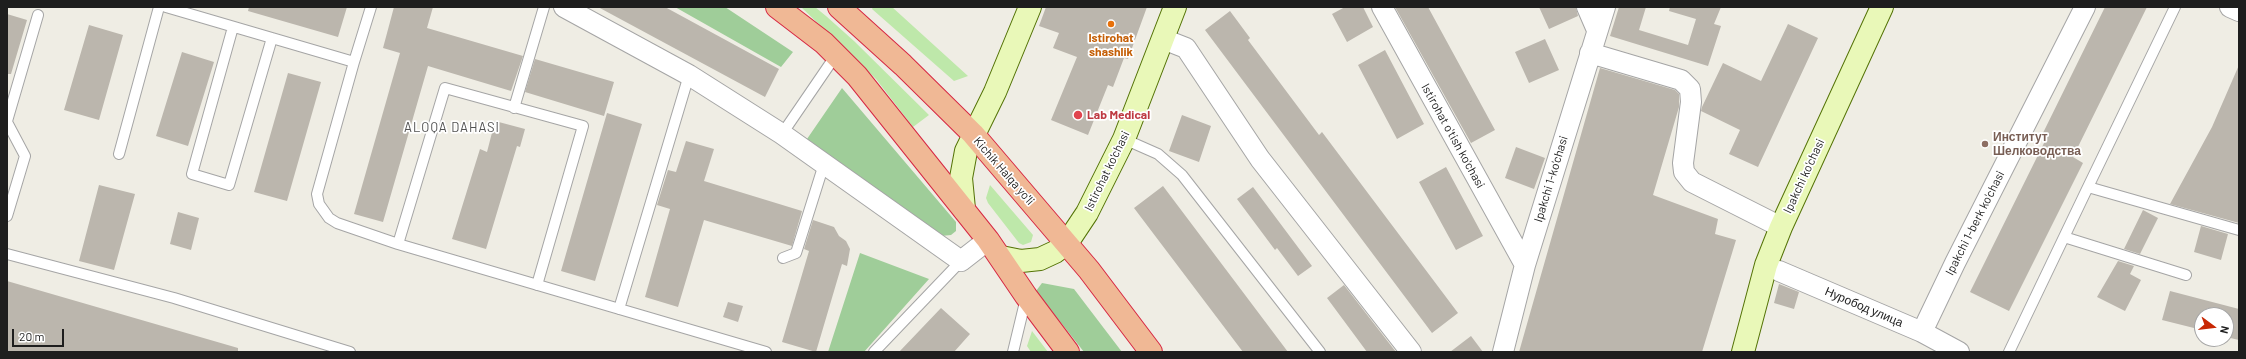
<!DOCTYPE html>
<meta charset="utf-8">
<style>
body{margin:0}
#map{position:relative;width:2246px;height:359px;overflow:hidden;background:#efede4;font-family:Barlow,sans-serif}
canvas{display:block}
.frame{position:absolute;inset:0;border:8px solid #1e1e1e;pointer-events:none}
.north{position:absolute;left:2194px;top:307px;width:40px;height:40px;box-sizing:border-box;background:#fff;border:1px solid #a5a5a5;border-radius:50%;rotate:105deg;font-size:11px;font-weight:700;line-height:16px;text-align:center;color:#1e1e1e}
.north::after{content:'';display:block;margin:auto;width:14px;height:18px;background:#c82703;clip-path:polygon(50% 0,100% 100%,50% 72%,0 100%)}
.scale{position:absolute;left:12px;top:329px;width:52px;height:18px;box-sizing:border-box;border:2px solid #1e1e1e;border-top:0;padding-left:5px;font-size:12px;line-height:14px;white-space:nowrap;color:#1e1e1e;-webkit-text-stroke:3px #fff;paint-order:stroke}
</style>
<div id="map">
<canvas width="2246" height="359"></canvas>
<div class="frame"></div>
<div class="north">N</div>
<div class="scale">20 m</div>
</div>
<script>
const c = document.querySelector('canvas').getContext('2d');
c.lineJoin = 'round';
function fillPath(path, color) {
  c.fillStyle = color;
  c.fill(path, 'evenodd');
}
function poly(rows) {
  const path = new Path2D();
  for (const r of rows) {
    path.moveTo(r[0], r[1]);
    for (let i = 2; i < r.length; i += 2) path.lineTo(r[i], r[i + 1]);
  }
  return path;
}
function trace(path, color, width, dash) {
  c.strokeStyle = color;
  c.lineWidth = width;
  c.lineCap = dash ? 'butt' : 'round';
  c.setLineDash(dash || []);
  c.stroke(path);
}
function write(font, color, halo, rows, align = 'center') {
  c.font = font + ' Barlow,sans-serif';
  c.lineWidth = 3.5;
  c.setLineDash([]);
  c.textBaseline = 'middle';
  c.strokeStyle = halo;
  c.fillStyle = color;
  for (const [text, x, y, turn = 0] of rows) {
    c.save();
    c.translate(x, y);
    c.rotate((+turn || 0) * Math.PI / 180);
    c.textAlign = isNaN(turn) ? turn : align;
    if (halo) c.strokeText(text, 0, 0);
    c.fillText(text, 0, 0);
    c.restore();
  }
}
fillPath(poly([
 [801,7,815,7,826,16,854,41,929,115,913,127,876,79],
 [873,7,892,7,968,76,954,81,872,9],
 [990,185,1033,235,1031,242,1023,245,1019,243,988,203,986,198],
 [1032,331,1048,352,1031,352,1027,346]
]), '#bee8aa');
fillPath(poly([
 [675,7,725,7,793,52,781,67],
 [842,88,956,222,956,231,951,235,941,236,807,139],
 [860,253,929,279,864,352,828,352],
 [1042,283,1074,289,1122,352,1084,352,1036,291]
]), '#9fcd99');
fillPath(poly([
 [249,7,347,7,338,37,248,11],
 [394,7,433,7,427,28,523,56,511,91,428,66,383,222,354,214,400,53,383,48],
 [598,7,665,7,779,69,765,97],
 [1046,7,1147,7,1128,59,1124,58,1113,87,1108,85,1088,135,1051,120,1077,57,1053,48,1059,33,1039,26],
 [1345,7,1363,7,1373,27,1347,42,1332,14],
 [1395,7,1428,7,1495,130,1471,143],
 [1539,7,1576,7,1578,16,1549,29],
 [1619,7,1646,7,1639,30,1688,45,1696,19,1669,11,1670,7,1721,7,1714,24,1721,26,1708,66,1610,36],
 [2105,7,2147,7,2073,157,2083,163,2009,311,1970,292,2046,139,2041,137],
 [1230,11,1250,38,1248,40,1319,135,1322,132,1458,313,1432,333,1205,30],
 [7,14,27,20,11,74,7,74],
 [1788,24,1818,38,1758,167,1729,154,1740,130,1701,111,1702,107,1723,63,1761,81],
 [89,25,123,35,99,120,64,110],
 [1545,39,1559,70,1529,83,1515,52],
 [1385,50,1424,124,1397,139,1358,65],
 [182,52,214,62,188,146,156,136],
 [535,59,614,82,604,116,525,92],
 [2239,65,2239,223,2170,204,2212,127],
 [1600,68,1675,90,1679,94,1679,107,1653,195,1718,219,1715,234,1736,240,1702,352,1519,352],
 [288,73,321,82,287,201,254,192],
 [607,113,642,124,595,281,561,271],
 [1182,115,1211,126,1199,162,1169,151],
 [495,121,525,129,520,147,517,146,486,249,452,239,480,149,487,152],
 [686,141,714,149,704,181,802,211,792,246,704,220,678,307,645,297,670,209,657,205,668,170,676,172],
 [1516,147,1545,158,1534,189,1505,178],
 [1446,167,1483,236,1456,250,1419,182],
 [99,185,135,194,114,270,79,261],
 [1163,186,1288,352,1243,352,1134,208],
 [1253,187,1312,266,1298,276,1277,248,1275,250,1237,199],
 [2143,210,2158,218,2140,254,2124,249],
 [178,212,199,218,191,250,170,244],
 [813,220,834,227,839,236,846,241,850,249,847,266,842,264,816,352,782,342,809,251,804,249],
 [2201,226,2228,234,2221,260,2194,252],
 [2118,261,2134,266,2130,274,2141,280,2125,311,2097,297],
 [7,281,238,348,238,352,7,352],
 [1779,284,1799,292,1794,309,1774,303],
 [1344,285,1396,352,1367,352,1327,298],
 [2170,291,2239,309,2239,340,2226,337,2226,315,2202,315,2202,330,2162,320],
 [728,302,743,306,738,322,723,317],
 [941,308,970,334,954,352,899,352],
 [1471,336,1483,352,1450,352]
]), '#bbb6ad');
const service = poly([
 [166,7,354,62,371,7],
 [233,27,192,174,229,185,272,38],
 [354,62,317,194,319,204,329,218,337,223,398,244,766,352],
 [514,108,544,7],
 [7,121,38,15],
 [7,122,25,156,7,216],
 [782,134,836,55],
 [1124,139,1158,154,1182,175,1320,352],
 [119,154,159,7],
 [2088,187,2175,7],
 [2064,237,2186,275],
 [398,244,445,88,583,126,537,285],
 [7,254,174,298,350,352],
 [783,258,796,253,824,164],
 [619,309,689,75],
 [874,352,961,261],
 [1013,352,1026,298],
 [2009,352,2088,187,2239,230]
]);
const minor = poly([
 [564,7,689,75,782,134,961,261,988,240],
 [1382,7,1525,265],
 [1587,7,1597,30],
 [2230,7,2239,11],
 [1163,39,1186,48,1260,159,1411,352],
 [1590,53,1681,80,1690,89,1691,102,1683,163,1684,172,1692,182,1781,227],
 [1779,271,1922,332,1959,352],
 [1922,332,1955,263,2085,7],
 [1503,352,1525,265,1605,7]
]);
const secondary = poly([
 [964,209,961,178,966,151,995,92,1030,7],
 [1001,257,1021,261,1040,259,1055,252,1067,243,1087,213,1124,139,1175,7],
 [1743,352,1766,265,1781,227,1882,7]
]);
const trunk = poly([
 [777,7,824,43,857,76,988,240,1026,296,1068,352],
 [839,7,903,65,973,134,1089,270,1151,352]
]);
trace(service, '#a5a5a5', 12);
trace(minor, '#a5a5a5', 22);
trace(secondary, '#547306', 24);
trace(trunk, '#d72743', 24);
trace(service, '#fff', 10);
trace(minor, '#fff', 20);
trace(secondary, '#e9f8b8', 22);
trace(trunk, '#f0b895', 22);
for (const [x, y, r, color] of [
 [1111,24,4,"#e8710a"],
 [1078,115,5,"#e0444e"],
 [1985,144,4,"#8d6e63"]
]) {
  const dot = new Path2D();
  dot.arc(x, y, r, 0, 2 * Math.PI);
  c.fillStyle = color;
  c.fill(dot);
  trace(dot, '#fff', 1.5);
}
write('bold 12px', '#c56008', '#fff', [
 ["Istirohat",1111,38],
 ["shashlik",1111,52]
]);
write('bold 12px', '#be3a42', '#fff', [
 ["Lab Medical",1087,115]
], 'left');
write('12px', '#1e1e1e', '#fff', [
 ["Istirohat o'tish ko'chasi",1453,136,61],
 ["Kichik Halqa yo'li",1004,171,49],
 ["Istirohat ko'chasi",1107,171,-64],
 ["Ipakchi ko'chasi",1804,176,-65],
 ["Ipakchi 1-ko'chasi",1551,179,-73],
 ["Ipakchi 1-berk ko'chasi",1975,223,-63],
 ["Нуробод улица",1864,307,23]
]);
write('bold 12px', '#785e54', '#fff', [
 ["Институт",1993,137],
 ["Шелководства",1993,151]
], 'left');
c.letterSpacing = '1px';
write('13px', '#515151', '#fff', [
 ["ALOQA DAHASI",452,128]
]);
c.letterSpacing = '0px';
</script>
